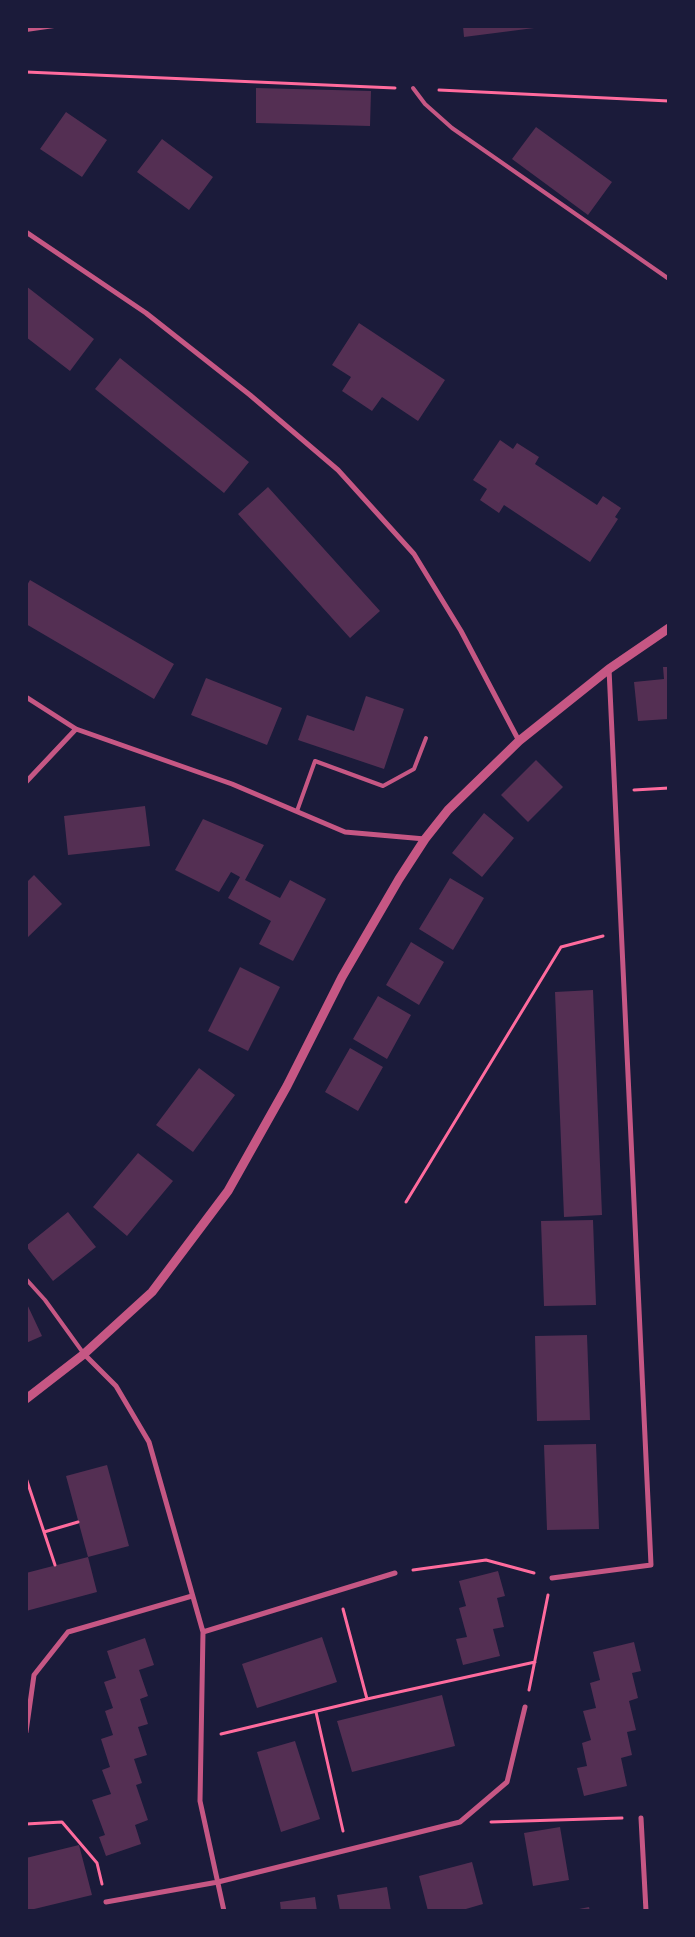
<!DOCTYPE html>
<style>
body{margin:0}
#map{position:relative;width:695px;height:1937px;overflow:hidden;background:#1b1b3a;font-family:"Space Grotesk",sans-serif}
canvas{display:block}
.frame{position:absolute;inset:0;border:28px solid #1b1b3a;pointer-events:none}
</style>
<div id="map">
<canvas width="695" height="1937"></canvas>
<div class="frame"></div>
</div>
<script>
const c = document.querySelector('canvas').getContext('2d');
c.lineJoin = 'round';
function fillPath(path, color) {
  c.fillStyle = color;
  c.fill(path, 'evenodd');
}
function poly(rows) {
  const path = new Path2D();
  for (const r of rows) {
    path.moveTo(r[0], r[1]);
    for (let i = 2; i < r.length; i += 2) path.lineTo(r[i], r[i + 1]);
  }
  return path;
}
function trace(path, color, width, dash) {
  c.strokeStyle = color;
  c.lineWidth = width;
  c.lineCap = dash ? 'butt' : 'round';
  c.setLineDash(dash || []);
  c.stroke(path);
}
fillPath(poly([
 [463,26,542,26,542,27,464,37],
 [256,88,371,91,370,126,256,123],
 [66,112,107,140,82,177,40,149],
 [536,127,612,182,588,215,512,159],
 [162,139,213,177,189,210,137,172],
 [26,286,94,339,70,371,26,337],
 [359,323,445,380,418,421,382,397,372,411,342,391,351,377,332,365],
 [120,358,249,462,224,493,95,389],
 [500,440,513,449,517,443,539,457,535,464,597,505,603,496,621,508,615,517,618,519,590,562,504,505,499,513,480,500,487,489,473,480],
 [268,487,380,611,350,638,238,514],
 [30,580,174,664,154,699,26,624,26,587],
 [663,667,669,667,668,719,638,721,634,682,664,679],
 [206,678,282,708,267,745,191,715],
 [366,696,404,709,384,769,298,740,307,715,354,731],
 [536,760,563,787,528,822,501,795],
 [145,806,150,846,68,855,64,816],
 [484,813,514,838,482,877,452,853],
 [203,819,264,845,245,880,280,898,290,880,326,899,293,961,259,944,271,921,228,898,240,877,231,872,219,892,175,870],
 [34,875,62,904,26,939,26,883],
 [450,878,484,898,453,950,419,929],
 [411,942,444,962,419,1005,386,985],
 [240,967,280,987,248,1051,208,1031],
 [593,990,602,1215,564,1217,555,992],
 [378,996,411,1015,387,1059,353,1039],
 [350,1048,383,1067,358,1111,325,1092],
 [199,1068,235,1095,193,1152,156,1125],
 [138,1153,173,1181,127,1236,93,1207],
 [68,1212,96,1247,53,1281,26,1246],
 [593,1220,596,1305,544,1306,541,1221],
 [26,1302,42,1336,26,1343],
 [587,1335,590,1420,537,1421,535,1336],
 [596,1444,599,1529,547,1530,544,1445],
 [107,1465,129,1546,88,1557,66,1476],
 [88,1557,97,1592,26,1611,26,1573],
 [498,1571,505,1596,497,1598,504,1627,493,1629,500,1656,463,1665,456,1639,467,1637,459,1608,466,1606,459,1581],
 [322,1637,337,1682,257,1708,242,1664],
 [145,1638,154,1665,139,1670,148,1696,140,1699,148,1724,138,1727,147,1755,134,1759,142,1783,136,1785,148,1820,135,1825,141,1844,106,1856,99,1837,105,1835,92,1800,111,1794,102,1770,110,1767,101,1739,113,1735,105,1711,113,1708,104,1682,116,1678,107,1651],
 [634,1642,641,1671,632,1673,638,1698,629,1701,636,1730,627,1732,632,1755,621,1758,627,1786,584,1796,577,1768,587,1766,582,1743,591,1740,583,1711,596,1708,590,1683,600,1680,593,1652],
 [442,1695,455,1746,352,1772,337,1721],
 [295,1741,320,1819,281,1832,257,1752],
 [560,1827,569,1880,533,1886,524,1833],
 [79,1845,92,1895,26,1911,26,1858],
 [472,1862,483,1904,459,1911,428,1911,419,1876],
 [387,1887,391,1911,340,1911,337,1895],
 [315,1897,317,1911,281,1911,280,1902],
 [589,1907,590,1911,574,1911,574,1910]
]), '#542f53');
trace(poly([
 [26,72,395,88],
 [439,90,669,101],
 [634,790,669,788],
 [406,1202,561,947,603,936],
 [26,1478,55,1565],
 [44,1532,78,1522],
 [413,1570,486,1560,534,1573],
 [529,1690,548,1595],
 [367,1699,535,1662],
 [316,1712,343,1831],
 [221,1734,367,1699,343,1609],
 [491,1822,622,1818],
 [26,1824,62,1822,97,1863,102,1884]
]), '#ff6b9d', 3);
trace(poly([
 [26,30,54,26],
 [413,88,425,104,452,128,669,279],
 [297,811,315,761,383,786,414,769,426,738],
 [26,1279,45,1300,84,1354]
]), '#c65784', 4);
trace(poly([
 [26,232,146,313,250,395,338,470,414,554,461,631,519,741],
 [26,697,76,729,232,784,345,832,425,839],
 [26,782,76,729],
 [84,1354,116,1386,149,1442,203,1632,200,1801,224,1911],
 [552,1578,651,1565,609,669],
 [203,1632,395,1573],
 [26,1732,34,1675,68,1632,192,1596],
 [641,1818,646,1911],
 [106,1902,218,1882,460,1822,507,1782,525,1707]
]), '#c65784', 5);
trace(poly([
 [26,1399,84,1354,152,1292,228,1191,287,1086,342,977,399,879,425,839,448,810,519,741,609,669,669,628]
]), '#c65784', 9);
</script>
